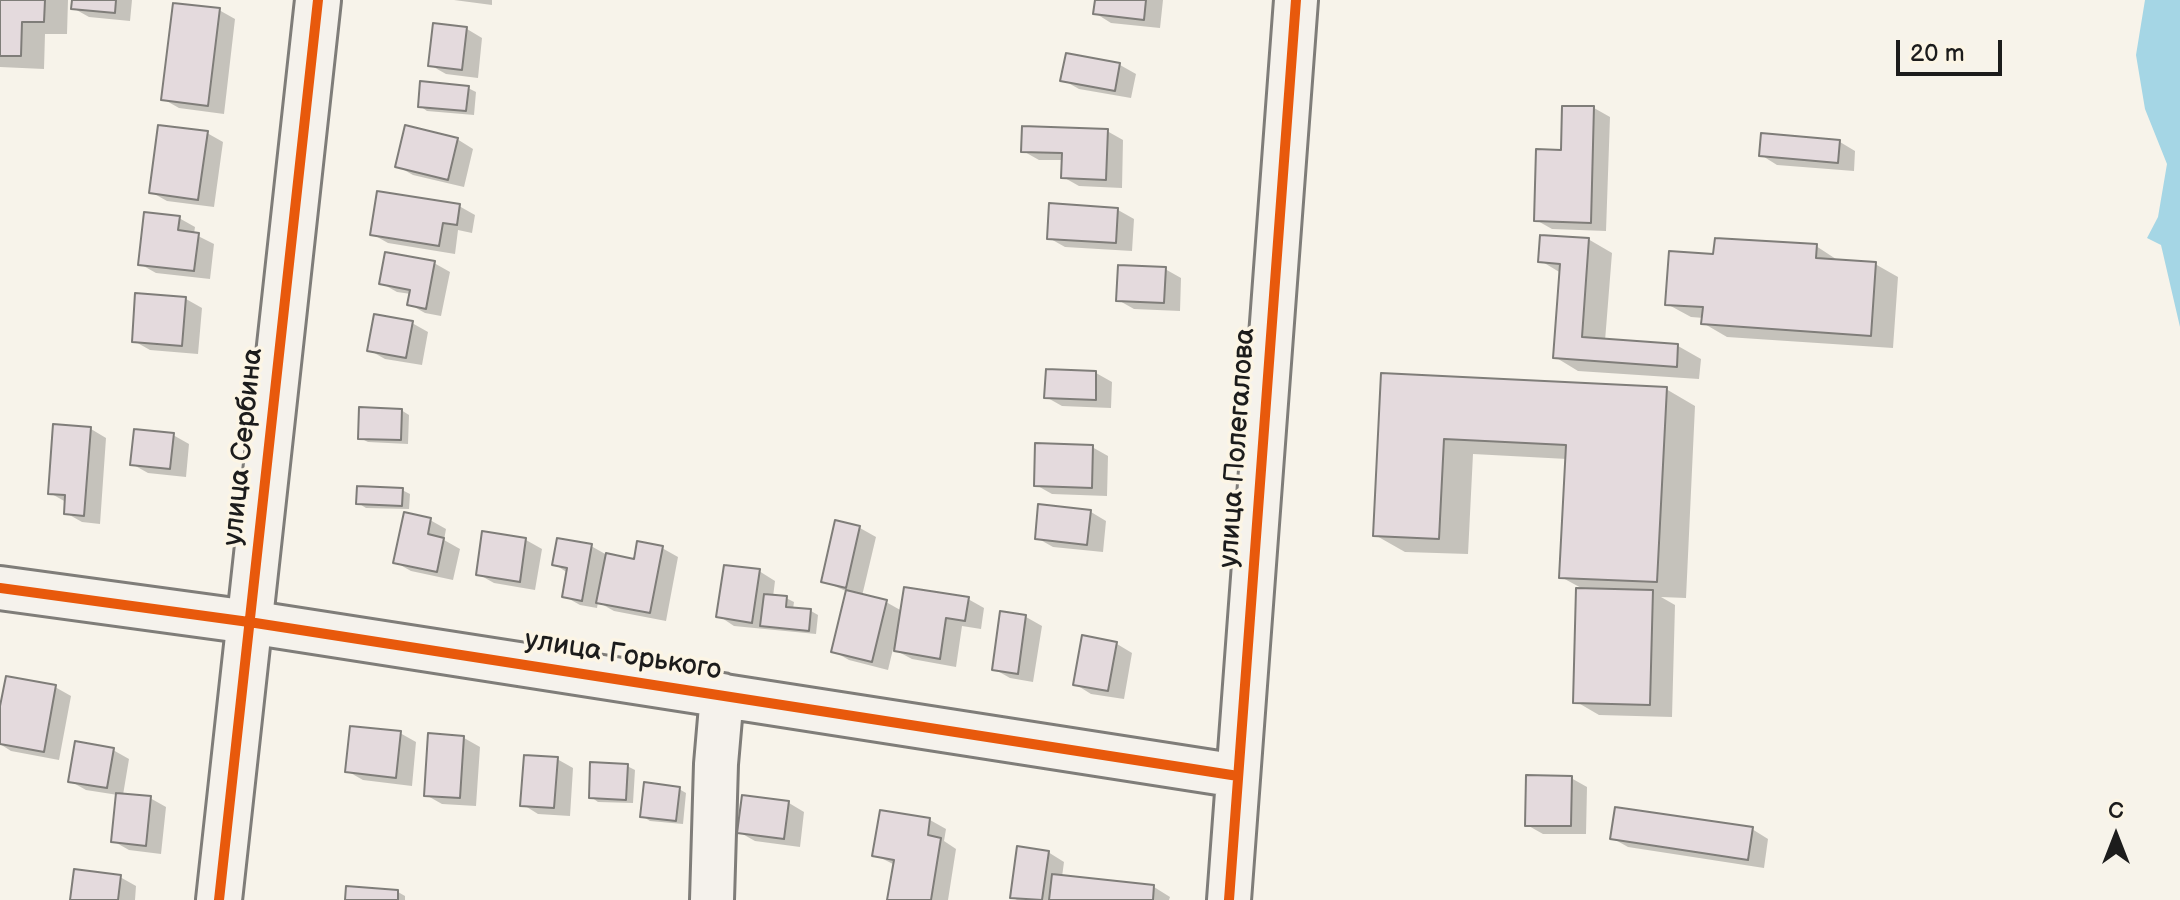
<!DOCTYPE html>
<meta charset="utf-8">
<style>
body{margin:0}
#map{position:relative;width:2180px;height:900px;overflow:hidden;background:#f7f3ea;font-family:"Balsamiq Sans",sans-serif}
canvas{display:block}
.north{position:absolute;left:2076px;top:796px;width:80px;height:80px;-webkit-text-stroke:6px #fcf5e5;paint-order:stroke;rotate:0deg;font-size:22px;font-weight:700;line-height:32px;text-align:center;color:#1c1c1c}
.north::after{content:'';display:block;margin:auto;width:28px;height:36px;background:#1c1c1c;clip-path:polygon(50% 0,100% 100%,50% 72%,0 100%)}
.scale{position:absolute;left:1896px;top:40px;width:106px;height:36px;box-sizing:border-box;border:4px solid #1c1c1c;border-top:0;padding-left:10px;font-size:24px;line-height:28px;white-space:nowrap;color:#1c1c1c;-webkit-text-stroke:6px #fcf5e5;paint-order:stroke}
</style>
<div id="map">
<canvas width="2180" height="900"></canvas>
<div class="north">С</div>
<div class="scale">20 m</div>
</div>
<script>
const c = document.querySelector('canvas').getContext('2d');
c.lineJoin = 'round';
function fillPath(path, color) {
  c.fillStyle = color;
  c.fill(path, 'evenodd');
}
function poly(rows) {
  const path = new Path2D();
  for (const r of rows) {
    path.moveTo(r[0], r[1]);
    for (let i = 2; i < r.length; i += 2) path.lineTo(r[i], r[i + 1]);
  }
  return path;
}
function trace(path, color, width, dash) {
  c.strokeStyle = color;
  c.lineWidth = width;
  c.lineCap = dash ? 'butt' : 'round';
  c.setLineDash(dash || []);
  c.stroke(path);
}
function write(font, color, halo, rows, align = 'center') {
  c.font = font + ' "Balsamiq Sans",sans-serif';
  c.lineWidth = 7;
  c.setLineDash([]);
  c.textBaseline = 'middle';
  c.strokeStyle = halo;
  c.fillStyle = color;
  for (const [text, x, y, turn = 0] of rows) {
    c.save();
    c.translate(x, y);
    c.rotate((+turn || 0) * Math.PI / 180);
    c.textAlign = isNaN(turn) ? turn : align;
    if (halo) c.strokeText(text, 0, 0);
    c.fillText(text, 0, 0);
    c.restore();
  }
}
fillPath(poly([
 [2145,0,2180,0,2180,327,2161,245,2147,238,2158,217,2167,164,2145,109,2136,55]
]), '#a5d6e5');
fillPath(poly([
 [0,0,68,0,67,34,45,34,44,69,0,67],
 [74,0,132,0,130,21,89,17,73,8],
 [454,0,492,0,492,5],
 [1097,0,1163,0,1160,28,1111,23,1095,13],
 [219,10,235,19,224,114,179,108,163,99],
 [467,29,482,38,478,78,446,74,430,65],
 [1067,55,1120,65,1136,74,1131,98,1079,89,1063,80],
 [468,88,476,92,474,115,427,111,420,106],
 [1594,108,1610,117,1606,231,1552,229,1536,220,1563,152],
 [1107,131,1123,140,1122,188,1079,186,1063,177,1063,160,1039,160,1023,151],
 [207,133,223,142,214,207,167,201,151,192],
 [457,139,473,149,464,187,413,175,397,166],
 [1840,142,1855,151,1854,171,1777,165,1761,155],
 [459,206,475,215,472,233,458,230,455,254,388,243,372,234],
 [1118,210,1134,219,1132,251,1065,247,1049,238],
 [179,218,195,227,194,234,214,244,210,279,156,273,140,264],
 [1588,239,1612,253,1605,341,1678,346,1701,359,1699,379,1578,371,1555,357,1561,273,1541,261],
 [1816,246,1839,261,1875,264,1898,277,1893,348,1727,337,1703,323,1704,318,1691,317,1667,304],
 [434,263,450,272,441,316,425,313,409,304,411,294,397,292,381,283],
 [1165,269,1181,278,1180,311,1134,309,1118,300],
 [186,299,202,308,198,354,150,350,134,341],
 [412,323,428,332,422,365,385,359,369,350],
 [1096,373,1112,382,1111,408,1062,406,1046,397],
 [1383,375,1666,389,1695,406,1686,598,1661,597,1675,605,1672,717,1599,715,1575,701,1585,590,1561,577,1567,459,1473,454,1468,554,1405,552,1375,535],
 [401,410,409,415,408,444,368,442,360,438],
 [91,429,106,438,100,524,82,522,66,513,66,502,50,493],
 [173,435,189,444,186,477,148,473,132,464],
 [1092,447,1108,456,1107,496,1052,494,1036,485],
 [402,490,410,494,409,509,366,508,358,503],
 [1091,512,1106,521,1103,552,1053,547,1037,538],
 [430,520,446,529,444,540,460,549,453,580,411,571,395,562],
 [836,523,860,528,876,537,862,596,886,602,902,611,968,599,984,608,981,629,962,626,956,667,912,659,893,649,888,670,849,660,833,651,848,592,823,581],
 [526,540,542,549,535,590,494,583,478,574],
 [591,546,607,555,636,561,662,548,678,557,666,621,614,611,598,602,597,608,580,605,564,596,568,573,554,564],
 [759,571,775,581,773,597,786,598,794,602,793,609,811,611,818,615,816,634,734,626,719,616],
 [1002,614,1026,617,1042,626,1033,682,1010,678,994,669],
 [1117,644,1132,653,1124,699,1091,694,1075,684],
 [55,687,71,696,59,760,11,751,0,744,0,717],
 [400,733,416,742,412,786,363,780,347,771],
 [464,738,480,747,476,806,442,804,426,795],
 [113,750,129,759,123,795,150,798,166,807,161,854,129,850,113,841,118,795,86,790,70,781],
 [557,759,573,768,570,816,538,814,522,804],
 [627,766,635,770,633,803,598,802,591,797],
 [1571,778,1587,787,1586,834,1543,834,1527,825],
 [679,789,686,793,683,824,650,821,642,816],
 [789,803,804,812,800,847,755,841,739,832],
 [930,820,946,829,944,841,956,849,948,900,891,900,895,865,875,855],
 [1752,829,1768,839,1764,868,1628,847,1612,838],
 [1048,852,1064,862,1062,877,1154,887,1170,897,1169,900,1017,900,1012,897],
 [120,877,136,886,135,900,72,900],
 [398,892,405,896,405,900,347,900]
]), '#0003');
const building = poly([
 [0,0,45,0,44,22,22,22,21,56,0,56,0,0],
 [72,0,116,0,115,13,71,9,72,0],
 [1095,0,1146,0,1144,20,1093,14,1095,0],
 [173,3,220,8,208,106,161,100,173,3],
 [433,23,467,27,462,70,428,66,433,23],
 [1066,53,1120,63,1115,91,1060,81,1066,53],
 [420,81,469,86,466,111,418,107,420,81],
 [1562,106,1594,106,1591,223,1534,221,1536,149,1561,150,1562,106],
 [158,125,208,131,198,200,149,193,158,125],
 [405,125,458,138,448,180,395,167,405,125],
 [1022,126,1108,129,1106,180,1061,178,1062,153,1021,152,1022,126],
 [1761,133,1840,140,1838,163,1759,156,1761,133],
 [377,191,460,204,457,225,443,223,439,246,370,235,377,191],
 [1049,203,1118,208,1116,243,1047,239,1049,203],
 [144,212,180,216,178,230,199,233,194,271,138,265,144,212],
 [1540,235,1589,238,1582,337,1678,344,1677,367,1553,358,1560,264,1538,262,1540,235],
 [1715,238,1817,244,1816,258,1876,262,1871,336,1701,324,1703,307,1665,305,1669,251,1713,254,1715,238],
 [385,252,435,261,426,309,407,305,410,290,379,284,385,252],
 [1118,265,1166,267,1164,303,1116,301,1118,265],
 [135,293,186,297,182,346,132,342,135,293],
 [374,314,413,321,406,358,367,351,374,314],
 [1046,369,1096,371,1096,400,1044,398,1046,369],
 [1381,373,1667,387,1657,582,1559,578,1566,445,1444,439,1439,539,1373,536,1381,373],
 [359,407,402,409,401,440,358,439,359,407],
 [53,424,91,427,84,516,64,514,65,495,48,494,53,424],
 [134,429,174,433,170,469,130,465,134,429],
 [1035,443,1093,445,1092,488,1034,486,1035,443],
 [357,486,403,488,402,506,356,504,357,486],
 [1038,504,1091,510,1087,545,1035,539,1038,504],
 [404,512,431,518,428,534,444,538,437,572,393,563,404,512],
 [835,520,860,526,846,588,821,582,835,520],
 [482,531,526,538,520,582,476,575,482,531],
 [557,538,592,544,582,601,562,597,567,568,552,565,557,538],
 [637,541,663,546,650,613,596,603,606,553,634,559,637,541],
 [724,565,760,569,752,623,716,617,724,565],
 [904,587,969,597,965,621,946,618,940,659,894,651,904,587],
 [1576,588,1653,590,1650,705,1573,703,1576,588],
 [846,590,887,600,872,662,831,652,846,590],
 [764,594,787,596,786,607,811,609,809,631,760,626,764,594],
 [1000,611,1026,615,1018,674,992,670,1000,611],
 [1082,635,1117,642,1108,691,1073,685,1082,635],
 [6,676,56,685,44,752,0,744,0,706,6,676],
 [350,726,401,731,396,778,345,772,350,726],
 [428,733,464,736,460,798,424,796,428,733],
 [75,741,114,748,107,788,68,782,75,741],
 [524,755,558,757,554,808,520,806,524,755],
 [590,762,628,764,626,800,589,798,590,762],
 [1526,775,1572,776,1571,826,1525,826,1526,775],
 [644,782,680,787,676,821,640,817,644,782],
 [116,793,151,796,146,846,111,842,116,793],
 [742,795,789,801,784,839,737,833,742,795],
 [1615,807,1753,827,1748,860,1610,839,1615,807],
 [880,810,930,818,928,835,941,838,931,900,887,900,894,860,872,856,880,810],
 [1017,846,1049,851,1042,900,1010,898,1017,846],
 [74,869,121,875,118,900,70,900,74,869],
 [1052,874,1154,885,1153,900,1049,900,1052,874],
 [346,886,398,890,398,900,345,900,346,886]
]);
fillPath(building, '#e4dadd');
trace(building, '#7f7d79', 2);
const minor = poly([
 [0,588,249,622,1238,776],
 [712,900,716,764,722,695],
 [1229,900,1296,0]
]);
const tertiary = poly([
 [219,900,318,0]
]);
trace(minor, '#7f7d79', 48);
trace(tertiary, '#7f7d79', 50);
trace(minor, '#f5f2ec', 42);
trace(tertiary, '#f5f2ec', 44);
trace(poly([
 [0,588,249,622,1238,776],
 [219,900,318,0],
 [1229,900,1296,0]
]), '#e8590c', 10);
write('28px', '#1c1c1c', '#fcf5e5', [
 ["улица Сербина",244,447,-84],
 ["улица Полегалова",1238,448,-86],
 ["улица Горького",623,656,9]
]);
</script>
